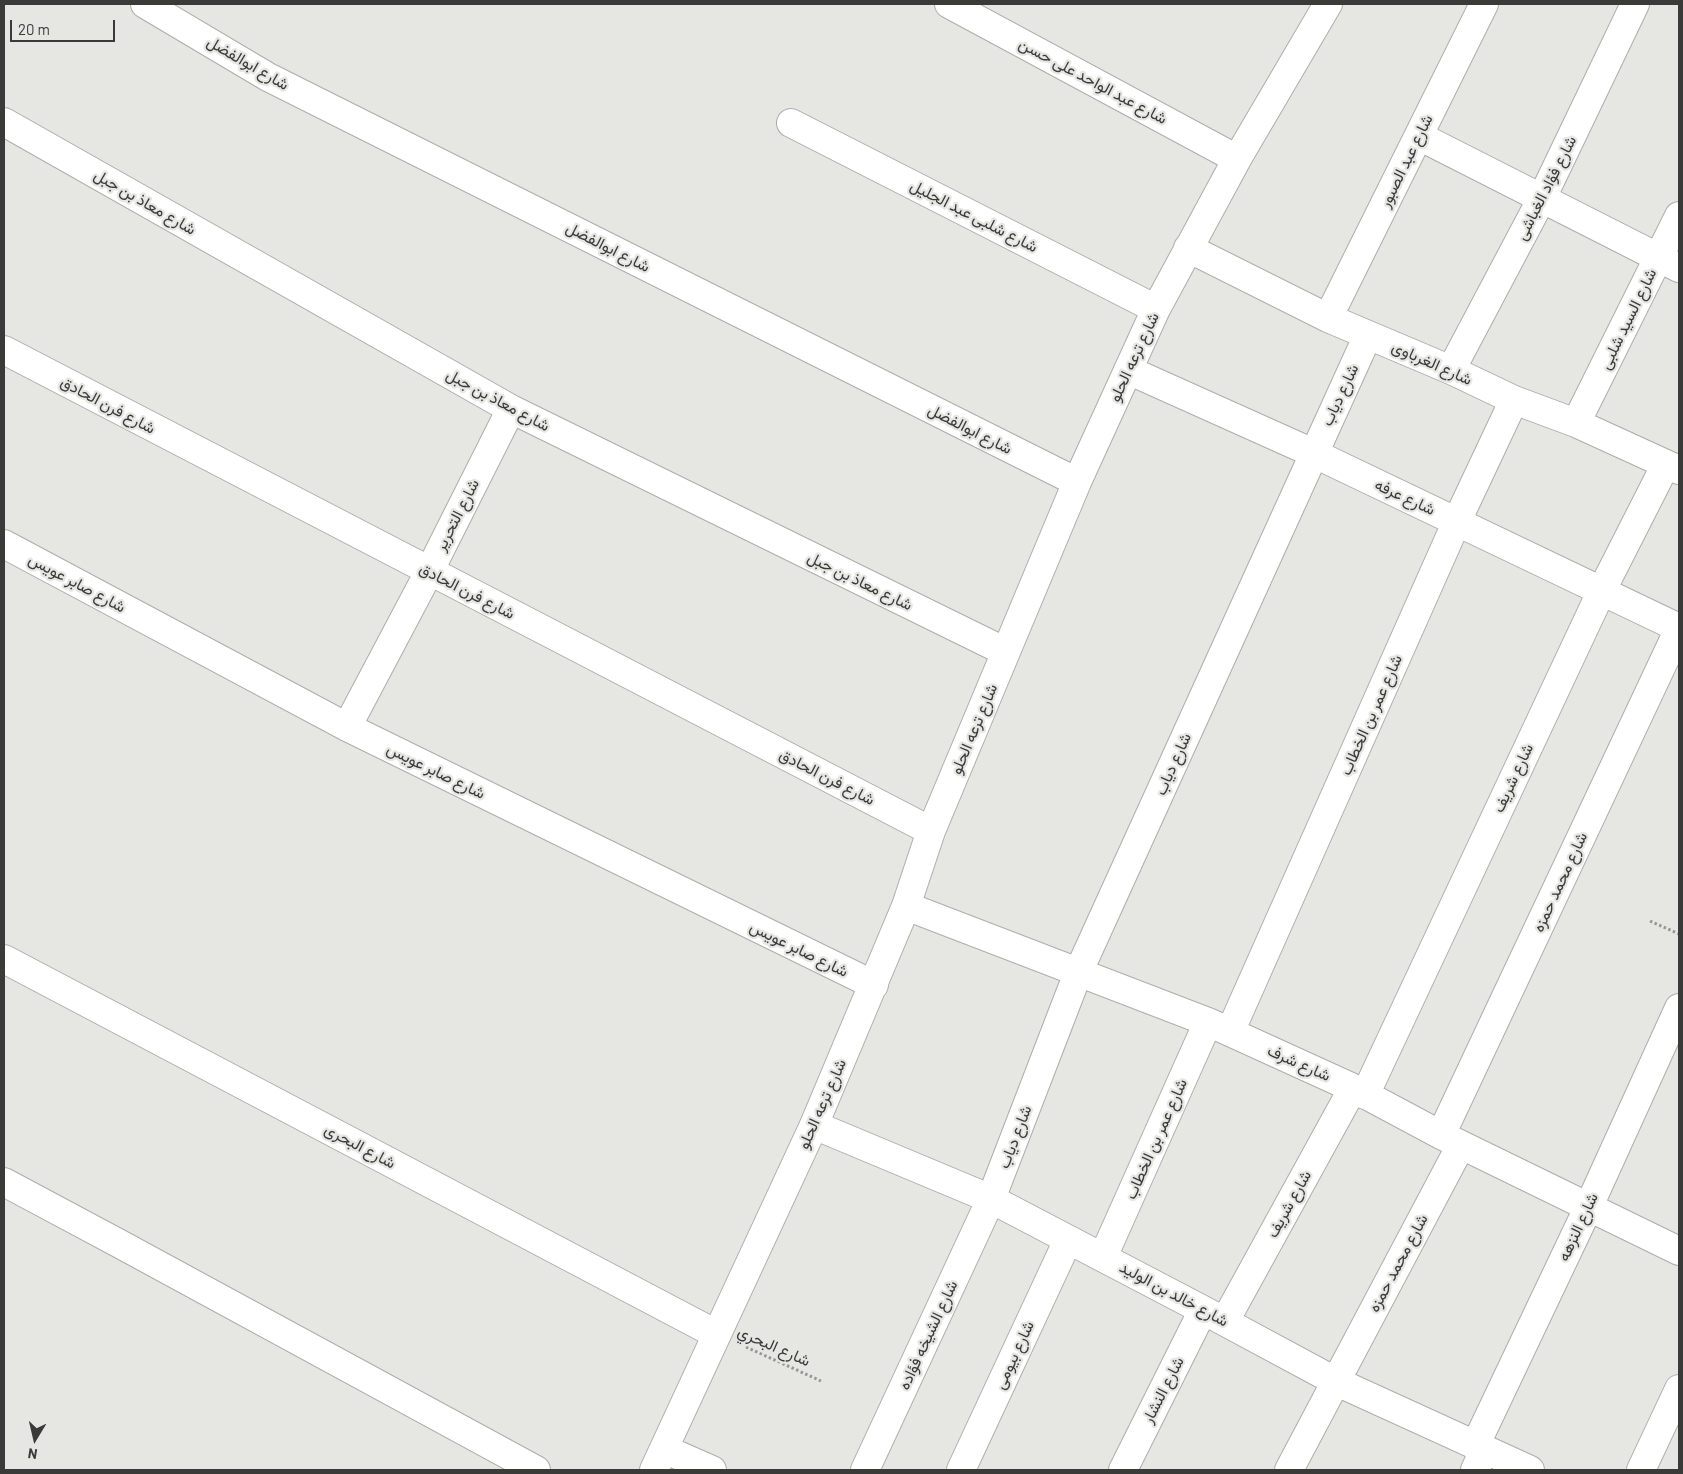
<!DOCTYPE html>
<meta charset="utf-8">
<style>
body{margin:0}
#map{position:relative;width:1683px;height:1474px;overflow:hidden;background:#e6e7e2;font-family:Barlow,sans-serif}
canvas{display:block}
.frame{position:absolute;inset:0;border:5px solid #3a3b39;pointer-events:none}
.north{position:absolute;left:10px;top:1414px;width:50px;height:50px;-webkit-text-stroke:4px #e6e7e2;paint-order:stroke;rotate:189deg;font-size:14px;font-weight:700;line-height:20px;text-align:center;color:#3a3b39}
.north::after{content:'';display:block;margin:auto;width:18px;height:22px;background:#3a3b39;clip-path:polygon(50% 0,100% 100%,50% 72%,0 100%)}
.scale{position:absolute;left:10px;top:20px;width:105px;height:22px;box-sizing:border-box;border:2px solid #3a3b39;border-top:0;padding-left:6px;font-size:15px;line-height:18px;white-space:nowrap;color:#3a3b39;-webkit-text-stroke:4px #e6e7e2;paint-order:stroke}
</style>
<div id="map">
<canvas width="1683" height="1474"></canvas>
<div class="frame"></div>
<div class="north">N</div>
<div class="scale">20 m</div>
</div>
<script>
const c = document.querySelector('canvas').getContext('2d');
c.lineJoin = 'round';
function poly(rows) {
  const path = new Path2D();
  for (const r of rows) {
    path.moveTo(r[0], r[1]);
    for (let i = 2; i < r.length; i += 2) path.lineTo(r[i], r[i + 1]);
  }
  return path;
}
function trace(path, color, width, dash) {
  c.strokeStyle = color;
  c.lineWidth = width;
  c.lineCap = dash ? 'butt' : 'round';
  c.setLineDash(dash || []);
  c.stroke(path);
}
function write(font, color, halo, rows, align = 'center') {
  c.font = font + ' Barlow,Vazirmatn,sans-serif';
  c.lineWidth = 4.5;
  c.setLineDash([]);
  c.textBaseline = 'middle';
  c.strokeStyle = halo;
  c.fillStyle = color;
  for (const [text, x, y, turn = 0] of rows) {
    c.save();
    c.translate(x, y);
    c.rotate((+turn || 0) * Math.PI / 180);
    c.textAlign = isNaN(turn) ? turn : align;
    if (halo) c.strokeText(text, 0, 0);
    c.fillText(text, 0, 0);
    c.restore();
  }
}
const street = poly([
 [145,4,268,77,1077,482],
 [949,4,1237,159],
 [4,122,511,409,1006,652],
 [791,123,1156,309],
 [1419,136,1679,268],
 [1188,248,1328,318,1451,370,1514,400,1576,423,1679,470],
 [1328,318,1484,4],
 [4,350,931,831],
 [1128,370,1313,453,1679,628],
 [1451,370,1542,198,1635,4],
 [1576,423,1679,216],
 [4,544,347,727,874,985],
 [347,727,429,572,511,409],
 [906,906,1208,1022,1353,1088,1441,1135,1679,1251],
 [4,959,716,1334],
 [1230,1032,1457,521,1514,400],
 [1365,1095,1602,590,1666,464],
 [814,1125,991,1199,1203,1310,1335,1381,1530,1470],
 [1441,1135,1679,629],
 [4,1182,120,1244,536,1470],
 [1103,1257,1208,1022],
 [1225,1321,1353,1088],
 [1475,1446,1589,1206,1679,1008],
 [664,1449,712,1470],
 [654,1470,814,1125,906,906,931,831,1077,482,1156,309,1237,159,1328,4],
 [865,1470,991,1199,1078,973,1368,335],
 [961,1470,1068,1240],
 [1123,1470,1203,1310],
 [1289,1470,1461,1145],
 [1475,1470,1484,1450],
 [1641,1470,1679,1389]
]);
trace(street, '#adaea9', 30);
trace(poly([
 [1650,921,1679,934],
 [746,1347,821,1381]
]), '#979894', 3, [2.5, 2.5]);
trace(street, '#fff', 28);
write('16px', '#3a3b39', '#e6e7e2', [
 ["شارع ابوالفضل",248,63,30],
 ["شارع عبد الواحد على حسن",1093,81,28],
 ["شارع عبد الصبور",1406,161,-64],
 ["شارع فؤاد الغباشى",1546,188,-63],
 ["شارع معاذ بن جبل",145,202,30],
 ["شارع شلبى عبد الجليل",974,216,27],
 ["شارع ابوالفضل",608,247,27],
 ["شارع السيد شلبى",1628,319,-64],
 ["شارع ترعه الحلو",1134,357,-65],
 ["شارع الغرباوى",1432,363,24],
 ["شارع دياب",1340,395,-65],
 ["شارع معاذ بن جبل",498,400,28],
 ["شارع فرن الحادق",108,405,28],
 ["شارع ابوالفضل",970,429,27],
 ["شارع عرفه",1405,497,25],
 ["شارع التحرير",457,515,-63],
 ["شارع معاذ بن جبل",860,581,26],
 ["شارع صابر عويس",77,583,28],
 ["شارع فرن الحادق",467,591,27],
 ["شارع عمر بن الخطاب",1371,715,-66],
 ["شارع ترعه الحلو",974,729,-67],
 ["شارع دياب",1173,764,-66],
 ["شارع صابر عويس",436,771,26],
 ["شارع فرن الحادق",827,777,27],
 ["شارع شريف",1513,778,-65],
 ["شارع محمد حمزه",1560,882,-65],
 ["شارع صابر عويس",799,949,26],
 ["شارع شرف",1299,1063,24],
 ["شارع ترعه الحلو",822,1104,-66],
 ["شارع دياب",1015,1137,-69],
 ["شارع عمر بن الخطاب",1156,1139,-66],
 ["شارع البحرى",360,1146,28],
 ["شارع شريف",1289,1204,-61],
 ["شارع النزهه",1578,1227,-65],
 ["شارع محمد حمزه",1398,1263,-62],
 ["شارع خالد بن الوليد",1174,1294,28],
 ["شارع الشيخه فؤاده",928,1335,-65],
 ["شارع البحري",774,1346,24],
 ["شارع بيومى",1014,1355,-65],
 ["شارع النشار",1163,1390,-63]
]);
</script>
